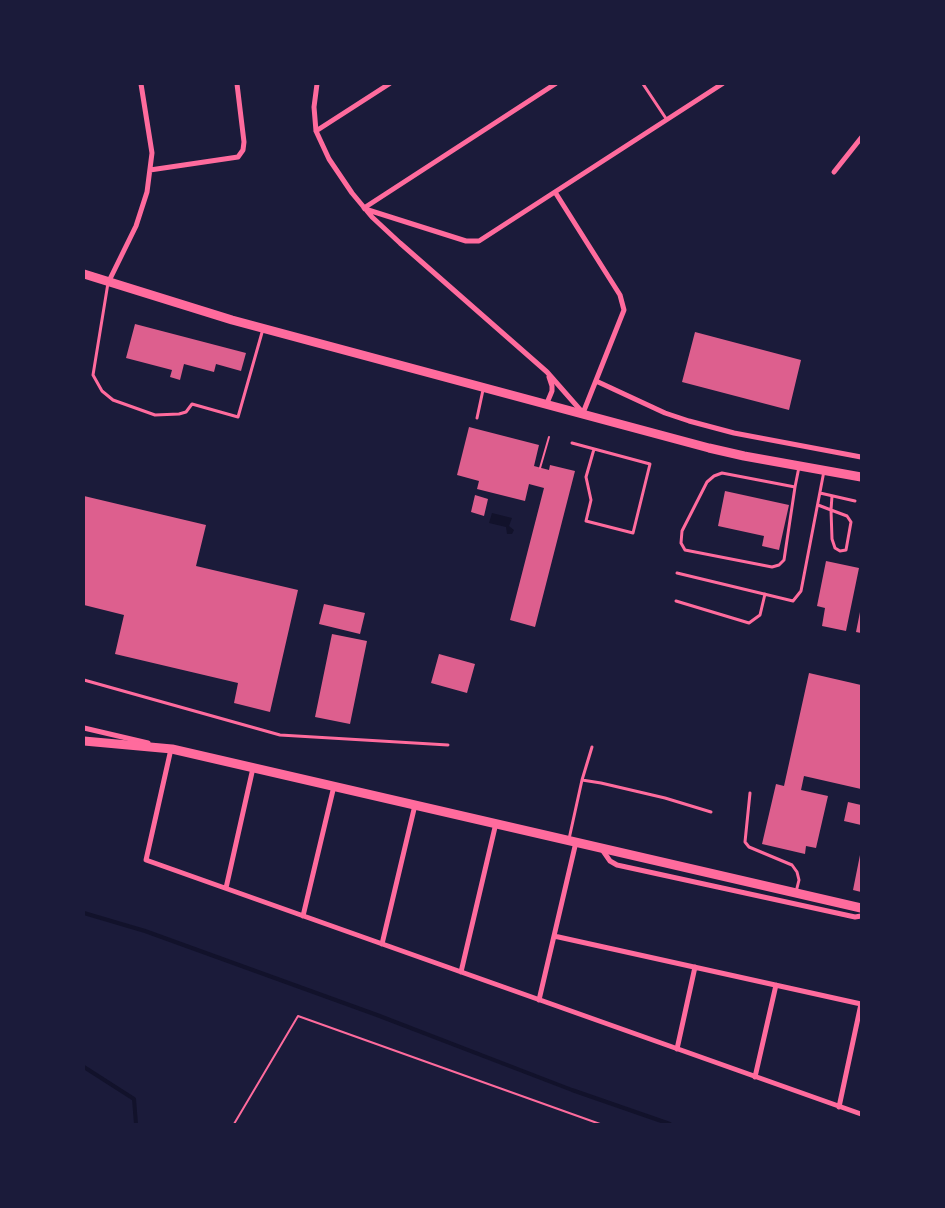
<!DOCTYPE html>
<style>
body{margin:0}
#map{position:relative;width:945px;height:1208px;overflow:hidden;background:#1b1b3a;font-family:Ubuntu,sans-serif}
canvas{display:block}
.frame{position:absolute;inset:0;border:85px solid #1b1b3a;pointer-events:none}
</style>
<div id="map">
<canvas width="945" height="1208"></canvas>
<div class="frame"></div>
</div>
<script>
const c = document.querySelector('canvas').getContext('2d');
c.lineJoin = 'round';
function fillPath(path, color) {
  c.fillStyle = color;
  c.fill(path, 'evenodd');
}
function poly(rows) {
  const path = new Path2D();
  for (const r of rows) {
    path.moveTo(r[0], r[1]);
    for (let i = 2; i < r.length; i += 2) path.lineTo(r[i], r[i + 1]);
  }
  return path;
}
function trace(path, color, width, dash) {
  c.strokeStyle = color;
  c.lineWidth = width;
  c.lineCap = dash ? 'butt' : 'round';
  c.setLineDash(dash || []);
  c.stroke(path);
}
fillPath(poly([
 [492,513,512,518,509,526,514,530,512,534,507,534,506,527,489,523]
]), '#12122b');
trace(poly([
 [84,913,145,931,377,1015,572,1090,670,1124],
 [84,1067,134,1099,136,1124]
]), '#12122b', 4);
fillPath(poly([
 [135,324,246,353,241,371,216,364,214,372,184,364,180,380,170,377,172,370,126,358],
 [695,332,801,360,789,410,682,382],
 [469,427,539,445,534,466,549,470,550,465,575,471,535,627,510,620,544,488,529,484,525,501,477,489,479,481,457,475],
 [725,491,789,505,779,550,762,546,764,536,718,526],
 [475,495,488,499,484,516,471,512],
 [84,496,206,525,196,566,298,590,270,712,234,703,238,683,115,654,124,615,84,605],
 [826,561,859,568,846,631,822,626,825,608,817,606],
 [324,604,365,613,360,634,319,624],
 [860,612,861,612,861,633,856,632],
 [332,634,367,641,350,724,315,717],
 [439,654,475,664,467,693,431,683],
 [809,673,861,685,861,789,804,776,801,790,828,796,816,848,806,846,805,854,762,844,776,784,784,786],
 [848,802,861,805,861,825,844,821],
 [860,855,861,855,861,892,853,890]
]), '#dd5f8e');
trace(poly([
 [540,468,549,437],
 [234,1124,298,1016,600,1124]
]), '#ff6b9d', 2);
trace(poly([
 [643,84,667,120],
 [108,283,93,375,102,391,113,400,155,415,179,414,186,412,192,404,238,417,263,329],
 [477,418,483,390],
 [572,443,650,464,633,533,586,521,591,500,586,477,594,449],
 [795,487,722,473,714,476,707,482,682,531,681,543,685,550,772,567,779,565,784,560,795,487,799,467],
 [820,493,855,501],
 [818,505,831,510,847,516,851,522,846,550,840,551,835,548,832,539,831,510,832,496],
 [677,573,793,601,801,591,824,471],
 [676,601,749,623,760,615,765,594],
 [84,680,280,735,448,745],
 [582,780,601,783,665,798,711,812],
 [750,793,745,842,749,847,792,865,797,872,799,880,796,892],
 [569,839,582,780,592,747]
]), '#ff6b9d', 3);
trace(poly([
 [317,84,314,107,316,131,329,159,352,193,372,217,400,243,547,372,583,413,624,310,620,295,555,192],
 [316,131,389,84],
 [150,170,238,157,243,150,244,142,237,84],
 [834,172,861,138],
 [364,208,555,84],
 [365,209,466,241,479,241,722,84],
 [108,283,136,226,147,192,152,153,141,84],
 [596,381,665,413,689,421,734,433,861,457],
 [547,403,552,391,552,386,549,377],
 [84,728,148,743],
 [171,749,146,860,861,1114],
 [601,848,610,861,617,865,855,917,861,916],
 [226,888,253,768],
 [303,916,334,786],
 [554,936,861,1004],
 [382,944,415,805],
 [461,972,496,823],
 [539,1000,576,842],
 [677,1049,695,967],
 [755,1077,776,985],
 [839,1107,861,1004]
]), '#ff6b9d', 5);
trace(poly([
 [84,274,232,320,709,448,744,456,861,477],
 [84,741,172,749,861,908]
]), '#ff6b9d', 9);
</script>
